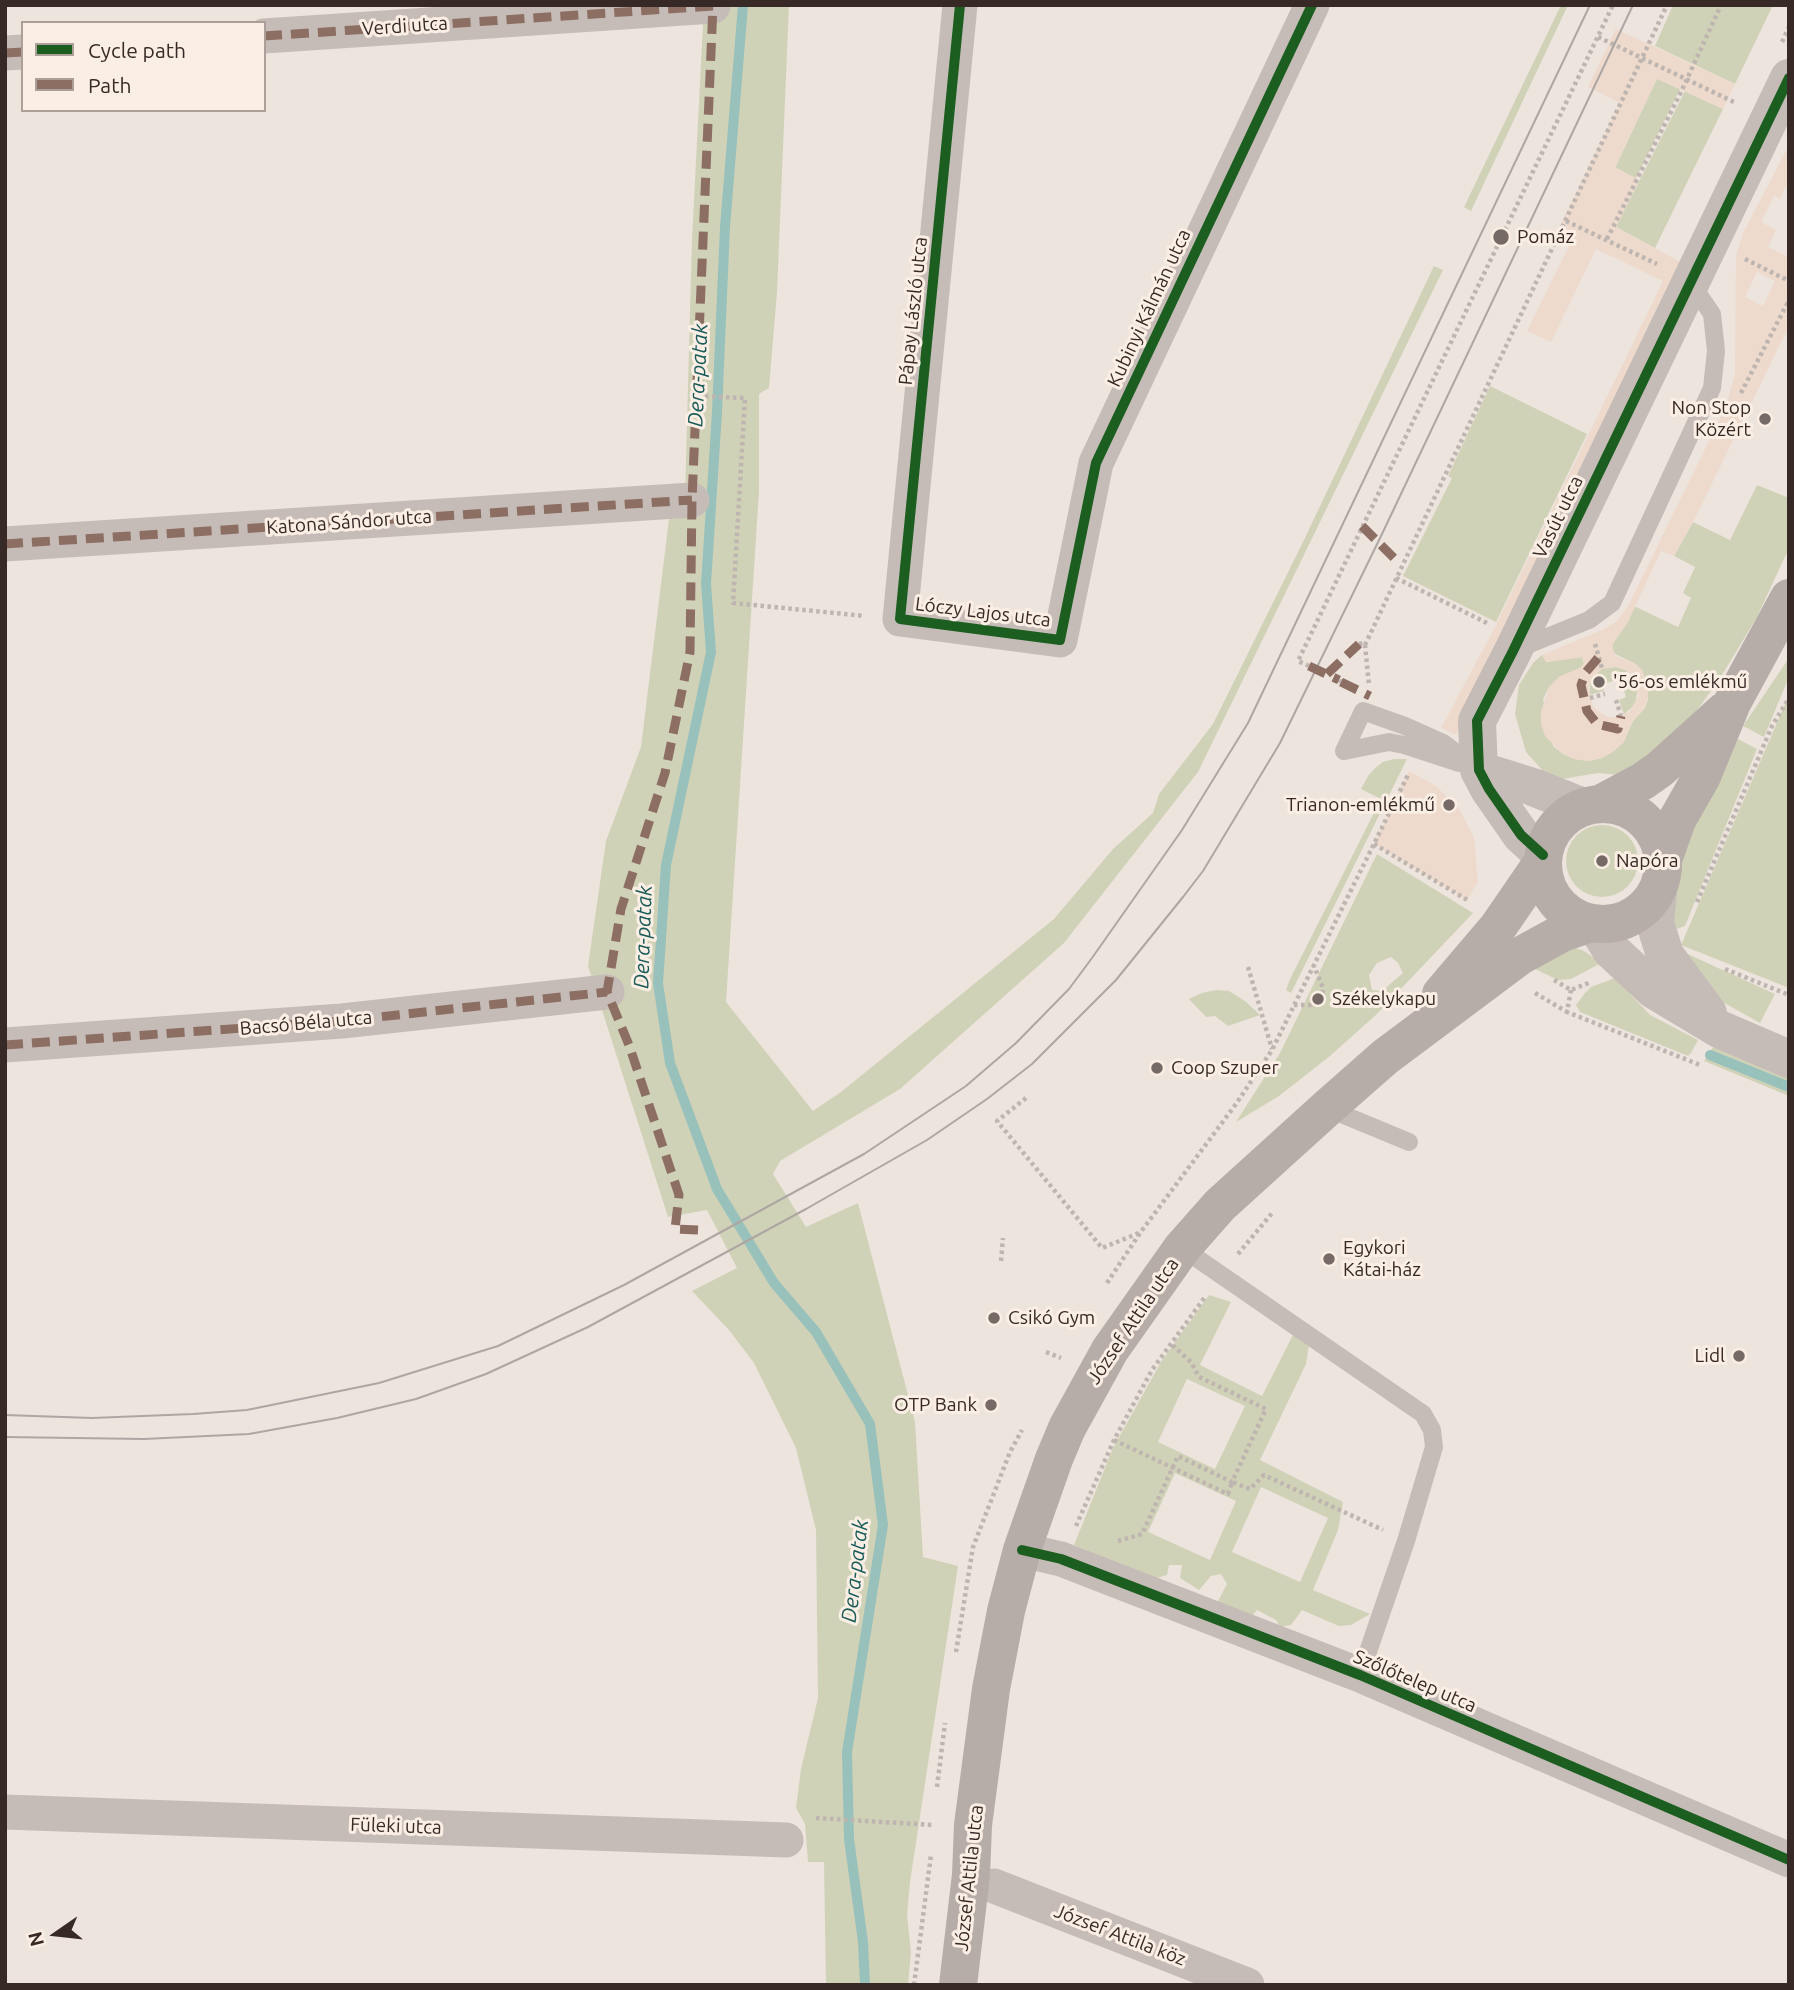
<!DOCTYPE html>
<meta charset="utf-8">
<style>
body{margin:0}
#map{position:relative;width:1794px;height:1990px;overflow:hidden;background:#ede4de;font-family:Ubuntu,sans-serif}
canvas{display:block}
.frame{position:absolute;inset:0;border:7px solid #362926;pointer-events:none}
.legend{position:absolute;left:21px;top:21px;width:245px;height:91px;box-sizing:border-box;background:#fbeee4;border:2px solid #ac9f98;margin:0;padding:9px 12px;list-style:none;font-size:21px;color:#362926}
.legend li{display:flex;align-items:center;gap:14px;height:35px}
.legend b{width:35px;border:2px solid #ac9f98}
.north{position:absolute;left:21px;top:1899px;width:70px;height:70px;-webkit-text-stroke:5px #fbeee4;paint-order:stroke;rotate:256deg;font-size:19px;font-weight:700;line-height:28px;text-align:center;color:#362926}
.north::after{content:'';display:block;margin:auto;width:24px;height:32px;background:#362926;clip-path:polygon(50% 0,100% 100%,50% 72%,0 100%)}
</style>
<div id="map">
<canvas width="1794" height="1990"></canvas>
<div class="frame"></div>
<ul class="legend">
<li><b style="height:9px;background:#1b5e20"></b>Cycle path</li>
<li><b style="height:9px;background:#8d6e63"></b>Path</li>
</ul>
<div class="north">N</div>
</div>
<script>
const c = document.querySelector('canvas').getContext('2d');
c.lineJoin = 'round';
function fillPath(path, color) {
  c.fillStyle = color;
  c.fill(path, 'evenodd');
}
function poly(rows) {
  const path = new Path2D();
  for (const r of rows) {
    if (r.length === 3) {
      path.moveTo(r[0] + r[2], r[1]);
      path.arc(r[0], r[1], r[2], 0, 2 * Math.PI);
      continue;
    }
    path.moveTo(r[0], r[1]);
    for (let i = 2; i < r.length; i += 2) path.lineTo(r[i], r[i + 1]);
  }
  return path;
}
function trace(path, color, width, dash) {
  c.strokeStyle = color;
  c.lineWidth = width;
  c.lineCap = dash ? 'butt' : 'round';
  c.setLineDash(dash || []);
  c.stroke(path);
}
function write(font, color, halo, rows, align = 'center') {
  c.font = font + ' Ubuntu,sans-serif';
  c.lineWidth = 6;
  c.setLineDash([]);
  c.textBaseline = 'middle';
  c.strokeStyle = halo;
  c.fillStyle = color;
  for (const [text, x, y, turn = 0] of rows) {
    c.save();
    c.translate(x, y);
    c.rotate((+turn || 0) * Math.PI / 180);
    c.textAlign = isNaN(turn) ? turn : align;
    if (halo) c.strokeText(text, 0, 0);
    c.fillText(text, 0, 0);
    c.restore();
  }
}
fillPath(poly([
 [704,5,789,5,777,292,769,388,759,394,759,491,726,1002,813,1111,841,1092,1054,919,1113,849,1153,813,1159,794,1213,724,1303,542,1434,266,1443,270,1198,772,1064,943,900,1089,780,1161,773,1174,806,1227,858,1203,915,1422,923,1557,958,1566,910,1882,907,1915,911,1952,908,1985,826,1985,824,1862,808,1862,805,1824,796,1808,801,1769,818,1698,816,1530,796,1448,754,1363,729,1330,692,1291,737,1268,707,1210,668,1217,588,966,606,841,641,747,669,519,682,512,685,497,692,239],
 [1561,5,1568,5,1471,211,1464,207],
 [1673,5,1773,5,1735,84,1655,46],
 [1657,78,1680,89,1636,178,1615,168],
 [1685,91,1723,109,1655,248,1616,227],
 [1490,386,1587,434,1496,622,1403,576,1452,478,1448,476],
 [1757,485,1789,498,1789,548,1757,617,1719,680,1682,731,1620,775,1598,773,1562,779,1543,771,1526,752,1515,714,1519,685,1533,663,1542,655,1547,662,1582,657,1584,664,1580,668,1559,677,1549,687,1543,699,1553,746,1563,754,1574,759,1589,761,1602,758,1623,743,1633,721,1645,708,1648,699,1642,670,1634,663,1613,653,1612,646,1615,640,1628,622,1634,606,1678,627,1691,598,1683,593,1695,567,1674,556,1693,522,1730,540],
 [1789,658,1789,677,1764,737,1743,726],
 [1616,667,1626,670,1638,688,1635,705,1624,714,1619,700,1626,697,1621,679,1603,684,1604,691,1589,695,1591,679,1597,672,1602,668],
 [1789,695,1789,988,1681,945],
 [1738,739,1757,749,1685,926,1664,934,1676,855],
 [1394,759,1407,759,1291,993,1286,990,1290,979,1381,799,1361,789,1368,776,1375,768,1383,762],
 [1602,861,36],
 [1377,854,1473,913,1377,1014,1330,1056,1279,1096,1236,1122,1280,1053],
 [1391,957,1398,963,1403,973,1382,991,1372,990,1369,975,1377,963],
 [1570,946,1584,951,1601,963,1571,979,1558,980,1533,968],
 [1679,950,1775,994,1760,1023,1712,996],
 [1615,978,1650,1015,1698,1040,1691,1053,1688,1056,1580,1012,1576,1005,1585,993,1591,987],
 [1216,990,1229,991,1245,1001,1260,1015,1228,1026,1215,1016,1206,1017,1189,999,1202,993],
 [1714,1046,1789,1078,1789,1096,1704,1061],
 [1209,1295,1231,1302,1200,1365,1262,1396,1294,1333,1309,1345,1306,1364,1260,1460,1343,1502,1338,1530,1313,1590,1370,1614,1351,1625,1339,1626,1302,1610,1291,1625,1280,1627,1276,1620,1257,1610,1249,1620,1217,1603,1227,1584,1221,1574,1211,1576,1199,1590,1180,1578,1182,1565,1169,1565,1167,1575,1154,1579,1074,1545,1113,1448,1161,1362],
 [1187,1379,1245,1406,1215,1469,1158,1442],
 [1175,1473,1236,1501,1210,1560,1148,1532],
 [1261,1487,1328,1518,1300,1582,1232,1552]
]), '#d0d2b7');
fillPath(poly([
 [1616,29,1735,84,1723,109,1657,79,1615,167,1639,180,1616,227,1684,264,1456,735,1441,728,1493,631,1663,281,1596,249,1551,342,1527,331,1573,238,1558,230,1620,103,1588,87],
 [1789,145,1789,180,1780,199,1774,196,1761,222,1776,230,1768,247,1789,257,1789,326,1693,522,1674,556,1661,551,1628,622,1612,645,1615,656,1634,663,1642,670,1649,689,1645,708,1633,721,1623,743,1613,752,1602,758,1589,761,1574,759,1563,754,1545,736,1541,724,1541,712,1549,687,1559,677,1580,668,1584,664,1582,657,1546,662,1542,655,1604,629,1617,621,1628,606,1726,406,1735,374,1736,255,1743,233],
 [1757,272,1775,281,1763,306,1745,297],
 [1616,667,1626,670,1633,678,1638,688,1638,697,1629,712,1617,717,1607,717,1593,707,1589,688,1591,679,1602,669],
 [1409,771,1436,786,1460,810,1474,838,1478,882,1467,900,1374,844]
]), '#eddacc');
trace(poly([
 [743,5,725,227,717,412,706,584,711,652,666,865,658,983,670,1063,717,1189,774,1283,816,1332,870,1424,883,1525,847,1752,849,1839,863,1942,865,1985],
 [1710,1055,1789,1087]
]), '#98c1bc', 10);
trace(poly([
 [1598,37,1736,103],
 [1782,42,1789,27],
 [1566,221,1657,264],
 [1607,239,1682,90,1721,5],
 [1745,259,1789,281],
 [1741,393,1789,300],
 [698,396,745,398,733,603,865,616],
 [1396,578,1487,623],
 [1359,644,1364,643,1365,645,1369,685],
 [1595,644,1602,668],
 [1365,645,1667,5],
 [1309,666,1298,661,1613,5],
 [1339,680,1341,682],
 [1590,698,1605,694],
 [1616,700,1621,716],
 [1374,844,1469,901],
 [1697,902,1772,726,1789,698],
 [1248,967,1272,1049],
 [1725,969,1789,995],
 [1554,980,1571,990,1591,982],
 [1571,990,1567,1012,1700,1065],
 [1535,993,1567,1012],
 [1294,1005,1311,1005,1322,999,1323,988,1314,966],
 [1026,1098,997,1121,1102,1248,1139,1233],
 [1238,1254,1273,1212],
 [1001,1261,1003,1238],
 [1107,1283,1140,1233,1236,1104,1272,1050,1408,775],
 [1046,1352,1061,1358],
 [1114,1440,1228,1494,1232,1482,1250,1489,1264,1475,1383,1530],
 [1076,1526,1114,1440,1152,1370,1205,1297],
 [1118,1541,1142,1534,1178,1456,1232,1482,1266,1409,1199,1377,1191,1362,1171,1344],
 [956,1652,973,1547,1010,1452,1022,1430],
 [937,1787,945,1723],
 [816,1818,933,1825],
 [914,1985,931,1855]
]), '#beb5b0', 4.5, [3.5, 3.5]);
trace(poly([
 [1520,648,1589,620,1612,603,1712,388,1716,351,1712,314,1690,282],
 [1344,751,1363,711,1405,726,1443,743,1476,768],
 [1344,751,1389,742,1404,745,1459,763],
 [1327,1108,1409,1142],
 [1182,1248,1423,1414,1432,1430,1434,1447,1406,1541,1360,1675]
]), '#c6bcb7', 18);
trace(poly([
 [960,5,900,619,1060,640,1096,463,1312,5],
 [264,36,713,6],
 [5,53,23,52],
 [5,544,692,500],
 [5,1045,342,1021,607,992],
 [1022,1550,1061,1559,1360,1675,1789,1860],
 [5,1812,786,1840],
 [994,1886,1247,1985]
]), '#c6bcb7', 35);
trace(poly([
 [1479,770,1533,787,1583,807],
 [1543,855,1521,835,1489,789,1479,770,1477,721,1513,651,1789,78],
 [1658,891,1655,923,1665,955,1708,1013],
 [1595,924,1611,950,1654,990,1719,1029,1789,1059]
]), '#c6bcb7', 38);
trace(poly([
 [1603,864,60],
 [1600,804,1643,781,1660,769,1723,712],
 [1663,860,1677,820,1702,776,1732,703,1789,598],
 [1441,994,1498,927,1542,863],
 [958,1985,971,1875,973,1825,991,1689,1006,1611,1022,1550,1054,1459,1067,1428,1110,1350,1182,1248,1220,1205,1327,1108,1385,1057,1520,956,1562,933,1588,924]
]), '#b6aca8', 38);
trace(poly([
 [5,1415,92,1418,193,1414,247,1410,379,1383,498,1346,624,1285,864,1154,966,1086,1016,1043,1069,989,1092,958,1182,830,1248,723,1590,5],
 [5,1437,144,1439,249,1434,337,1418,416,1399,486,1374,588,1327,806,1209,927,1140,987,1099,1032,1064,1116,980,1183,897,1203,871,1280,743,1382,534,1633,5]
]), '#ada6a2', 2);
trace(poly([
 [264,36,713,6],
 [5,53,23,52],
 [1362,526,1398,562],
 [5,544,692,500],
 [1598,658,1586,672,1581,685,1587,711,1597,724,1618,729,1621,716],
 [1309,666,1339,680],
 [1327,674,1359,644],
 [1341,682,1370,696],
 [5,1045,342,1021,607,992],
 [698,1230,675,1229,679,1195,629,1045,607,992,621,909,665,773,690,652,692,500,713,5]
]), '#8d6e63', 9, [18, 9]);
trace(poly([
 [960,5,900,619,1060,640,1096,463,1312,5],
 [1543,855,1521,835,1489,789,1479,770,1477,721,1513,651,1789,78],
 [1022,1550,1061,1559,1360,1675,1789,1860]
]), '#1b5e20', 10);
for (const [x, y, r, color] of [
 [1501,237,9,"#766a66"],
 [1765,419,7,"#766a66"],
 [1599,682,7,"#766a66"],
 [1449,805,7,"#766a66"],
 [1602,861,7,"#766a66"],
 [1318,999,7,"#766a66"],
 [1157,1068,7,"#766a66"],
 [1329,1259,7,"#766a66"],
 [994,1318,7,"#766a66"],
 [1739,1356,7,"#766a66"],
 [991,1405,7,"#766a66"]
]) {
  const dot = new Path2D();
  dot.arc(x, y, r, 0, 2 * Math.PI);
  c.fillStyle = color;
  c.fill(dot);
  trace(dot, '#fbeee4', 2.5);
}
write('19px', '#362926', '#fbeee4', [
 ["Verdi utca",405,26,-4],
 ["Kubinyi Kálmán utca",1149,308,-65],
 ["Pápay László utca",913,311,-84],
 ["Vasút utca",1558,517,-64],
 ["Katona Sándor utca",349,522,-4],
 ["Lóczy Lajos utca",983,612,7],
 ["Bacsó Béla utca",306,1023,-5],
 ["József Attila utca",1133,1321,-56],
 ["Szőlőtelep utca",1415,1681,23],
 ["Füleki utca",396,1826,2],
 ["József Attila utca",969,1878,-84],
 ["József Attila köz",1120,1935,21]
]);
write('19px', '#362926', '#fbeee4', [
 ["Pomáz",1517,237],
 ["Non Stop",1751,408,"right"],
 ["Közért",1751,430,"right"],
 ["'56-os emlékmű",1613,682],
 ["Trianon-emlékmű",1435,805,"right"],
 ["Napóra",1616,861],
 ["Székelykapu",1332,999],
 ["Coop Szuper",1171,1068],
 ["Egykori",1343,1248],
 ["Kátai-ház",1343,1270],
 ["Csikó Gym",1008,1318],
 ["Lidl",1725,1356,"right"],
 ["OTP Bank",977,1405,"right"]
], 'left');
write('italic 21px', '#185b58', '#fbeee4', [
 ["Dera-patak",698,375,-87],
 ["Dera-patak",643,937,-88],
 ["Dera-patak",855,1571,-83]
]);
</script>
